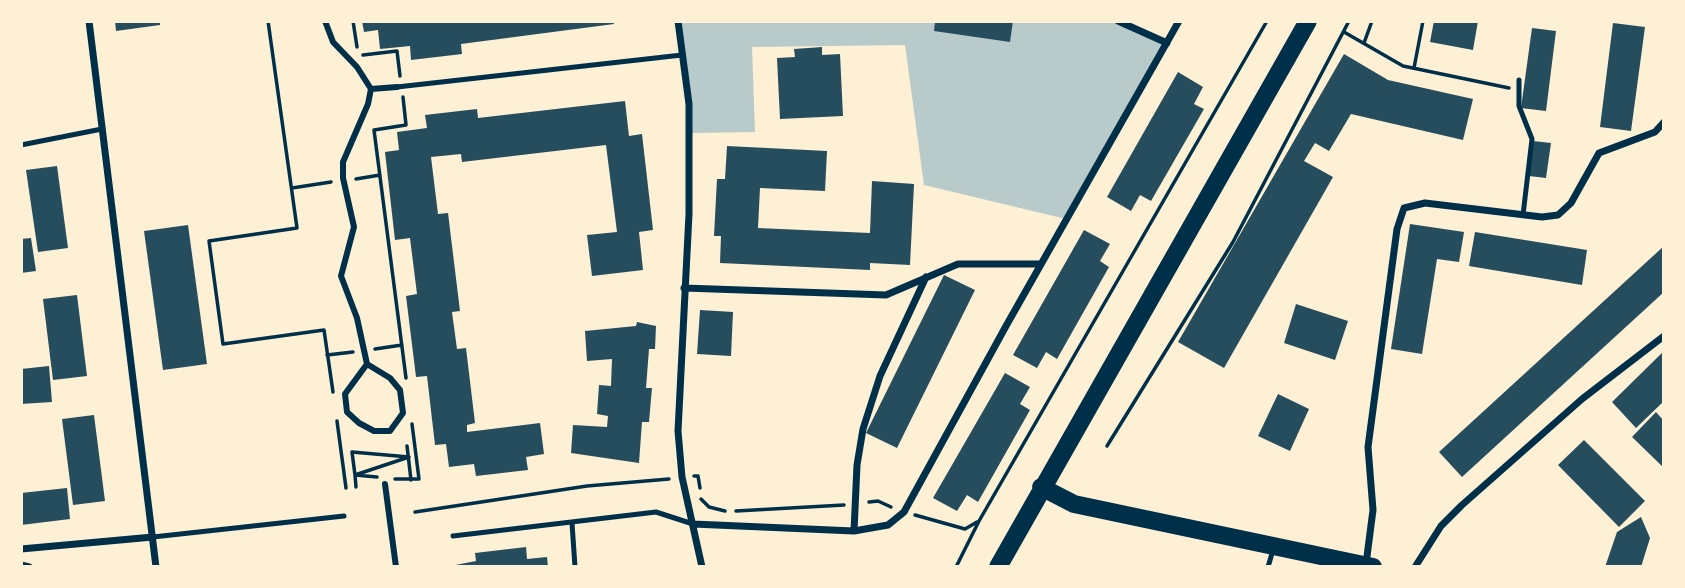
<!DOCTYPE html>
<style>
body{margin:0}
#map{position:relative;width:1685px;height:588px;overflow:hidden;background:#fdf0d5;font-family:Overpass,sans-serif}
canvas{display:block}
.frame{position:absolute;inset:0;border:23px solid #fdf0d5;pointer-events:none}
</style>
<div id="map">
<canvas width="1685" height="588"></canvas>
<div class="frame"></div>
</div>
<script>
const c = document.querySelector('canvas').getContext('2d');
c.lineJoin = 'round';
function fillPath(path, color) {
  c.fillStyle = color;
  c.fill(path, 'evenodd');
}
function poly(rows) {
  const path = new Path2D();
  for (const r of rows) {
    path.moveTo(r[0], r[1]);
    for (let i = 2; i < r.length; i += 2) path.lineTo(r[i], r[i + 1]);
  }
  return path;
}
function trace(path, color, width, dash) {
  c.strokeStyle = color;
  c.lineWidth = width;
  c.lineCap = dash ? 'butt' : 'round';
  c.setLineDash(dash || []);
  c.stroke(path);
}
fillPath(poly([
 [677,21,1118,21,1167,43,1066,219,924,185,905,45,752,47,755,132,689,133]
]), '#b9caca');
fillPath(poly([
 [115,21,160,21,160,25,116,31],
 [362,21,613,21,614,24,461,44,462,54,411,60,410,46,380,49,378,30,364,32],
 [935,21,1013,21,1010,42,934,31],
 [1434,21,1478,21,1473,50,1430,42],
 [1613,23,1645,27,1631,131,1600,127],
 [1532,28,1556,31,1546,111,1521,108],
 [822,47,822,55,840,54,843,116,780,119,777,58,795,57,794,49],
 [1344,54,1388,80,1473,99,1463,140,1351,114,1329,151,1315,143,1304,161,1333,177,1224,368,1178,342],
 [1178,72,1203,87,1194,104,1204,109,1151,201,1140,195,1131,211,1107,197],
 [625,101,629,136,642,134,653,230,639,232,643,270,592,276,587,235,617,232,606,145,462,162,461,154,431,157,438,214,448,213,460,311,452,312,457,349,466,348,475,423,467,425,467,432,540,423,544,454,526,457,528,470,476,476,474,464,449,467,446,444,435,445,427,376,416,377,406,296,417,294,410,238,395,240,385,152,399,150,397,132,427,128,425,115,477,109,478,118],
 [1533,141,1551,143,1546,178,1529,176],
 [727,146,827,151,825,191,760,188,758,228,870,233,872,181,914,184,910,265,870,263,870,270,720,263,721,236,714,236,717,179,725,179],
 [57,166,68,248,38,252,26,170],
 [1410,224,1464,232,1459,262,1437,259,1422,354,1391,349],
 [188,225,207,364,163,370,144,231],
 [1084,230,1110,244,1100,261,1109,267,1057,359,1046,352,1037,368,1013,355],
 [1475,232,1587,250,1582,285,1469,266],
 [31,238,36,271,21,273,21,239],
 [1664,246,1664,292,1462,477,1439,452],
 [944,275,975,290,897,448,866,433],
 [77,295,87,376,53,380,43,299],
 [1296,304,1348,321,1335,360,1284,343],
 [700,310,733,312,731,356,697,354],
 [637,322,656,326,655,349,649,349,646,388,652,388,649,422,642,422,639,463,571,453,573,425,607,427,608,416,597,414,599,385,611,386,612,359,587,361,585,331,636,326],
 [1664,351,1664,401,1636,428,1612,402],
 [49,366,52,402,21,404,21,369],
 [1005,373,1030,387,1020,404,1030,410,978,502,967,495,957,511,933,498],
 [1278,394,1309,409,1290,451,1258,436],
 [1656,412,1664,421,1664,468,1632,437],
 [94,415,105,501,73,505,62,419],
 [1584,440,1645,501,1619,527,1558,465],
 [67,488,70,519,21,525,21,493],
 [1641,517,1650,538,1641,567,1605,567,1617,532],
 [526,547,527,559,547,557,548,567,445,567,476,561,475,553]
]), '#264d5e');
trace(poly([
 [268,21,297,228,209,241,223,344,324,330,333,392],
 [353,21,357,47],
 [1344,32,1403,66,1509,88],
 [1364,43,1372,21],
 [363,55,397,51,400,76],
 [1414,68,1423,21],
 [403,97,406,125,374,130,406,378],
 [356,179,380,175],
 [292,188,331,182],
 [375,349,402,345],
 [327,355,353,352],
 [337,421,346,488],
 [407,446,411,480],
 [1107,446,1233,242,1349,21],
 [694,476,698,476,700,488],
 [395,479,419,479,412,424],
 [356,487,355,475,352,452,409,457,355,475,377,477],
 [701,499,709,507,725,511],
 [869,502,878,501,891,507],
 [736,511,844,505],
 [415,512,587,486,669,479],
 [915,515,965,529,977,522],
 [956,567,979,521,1267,21]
]), '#003049', 3.5);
trace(poly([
 [1519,80,1519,106,1532,139,1523,215],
 [397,87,682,55],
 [21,145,102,129],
 [572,523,575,567],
 [453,536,656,512,693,524],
 [153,537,344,516],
 [1268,567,1273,550]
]), '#003049', 5);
trace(poly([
 [325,21,333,42,357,67,371,89,368,104,343,162,343,178,354,227,341,276,357,318,367,364,390,378,400,390,403,413,390,431,374,431,359,423,347,412,345,394,367,364],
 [371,89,397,87],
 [385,484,396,567]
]), '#003049', 6);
trace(poly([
 [89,21,156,567],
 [678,21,689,104,689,214,678,431,682,477,702,567],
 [1118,21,1167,43],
 [684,288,886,295,958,264,1041,264],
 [693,524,854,531,888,525,904,512,1006,326,1179,21],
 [854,531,857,465,863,429,880,376,926,277],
 [21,549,153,537],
 [1366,564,1373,510,1368,447,1397,229,1404,208,1425,203,1542,217,1558,215,1571,203,1599,153,1655,132,1664,122],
 [21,565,29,567],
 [1415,567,1441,526,1462,505,1582,399,1664,336]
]), '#003049', 7);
trace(poly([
 [1041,487,1074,504,1373,567],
 [998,567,1308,21]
]), '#003049', 18);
</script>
